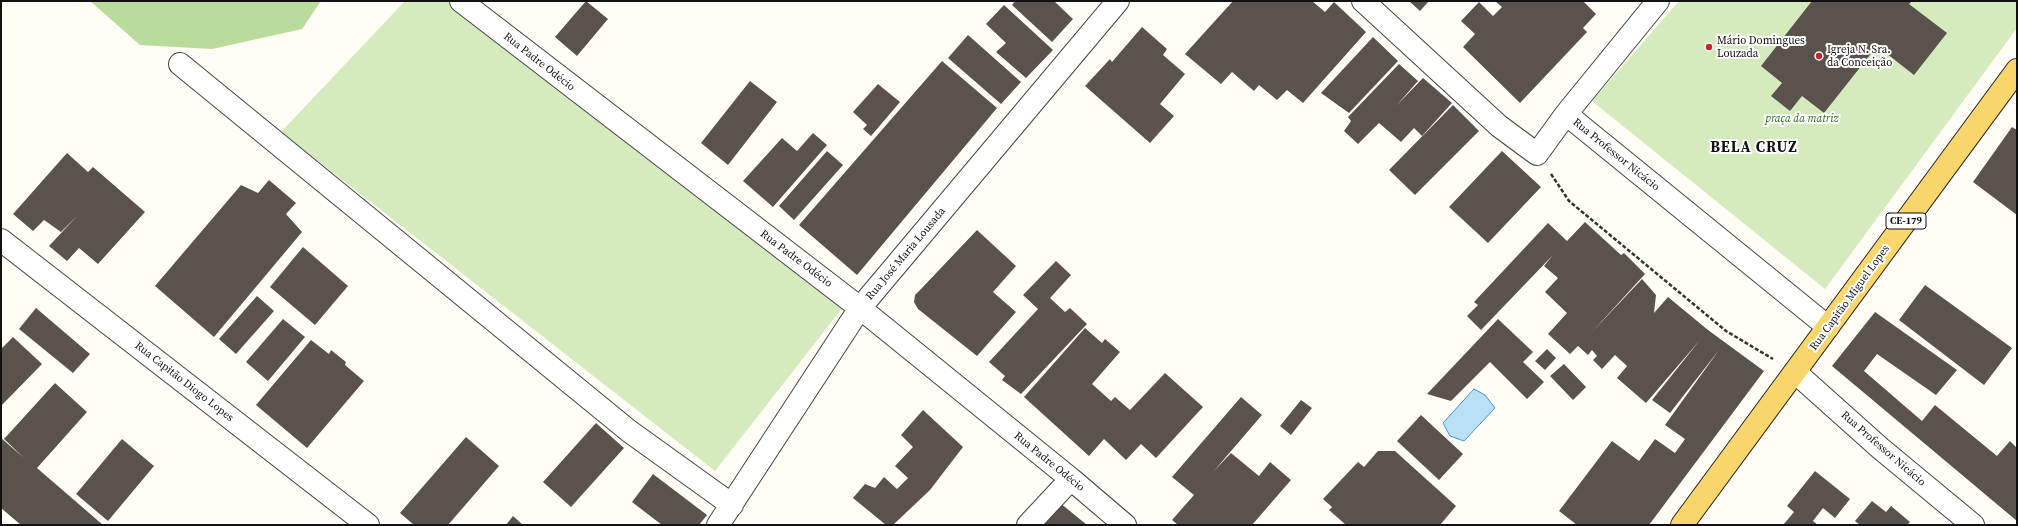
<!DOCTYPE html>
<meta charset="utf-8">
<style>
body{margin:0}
#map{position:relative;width:2018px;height:526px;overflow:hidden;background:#fffdf5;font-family:"Source Serif 4",serif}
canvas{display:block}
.frame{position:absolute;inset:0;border:2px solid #111;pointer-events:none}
</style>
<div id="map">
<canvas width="2018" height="526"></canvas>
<div class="frame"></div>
</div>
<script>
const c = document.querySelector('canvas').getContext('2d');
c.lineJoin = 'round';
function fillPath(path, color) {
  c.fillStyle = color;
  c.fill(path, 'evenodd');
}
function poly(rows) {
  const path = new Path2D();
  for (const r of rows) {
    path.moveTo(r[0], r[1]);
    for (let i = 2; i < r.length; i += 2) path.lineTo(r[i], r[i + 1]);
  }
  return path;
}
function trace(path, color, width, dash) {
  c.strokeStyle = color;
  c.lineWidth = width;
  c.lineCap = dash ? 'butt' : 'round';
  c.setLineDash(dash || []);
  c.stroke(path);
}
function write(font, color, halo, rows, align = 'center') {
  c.font = font + ' "Source Serif 4",serif';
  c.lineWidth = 4;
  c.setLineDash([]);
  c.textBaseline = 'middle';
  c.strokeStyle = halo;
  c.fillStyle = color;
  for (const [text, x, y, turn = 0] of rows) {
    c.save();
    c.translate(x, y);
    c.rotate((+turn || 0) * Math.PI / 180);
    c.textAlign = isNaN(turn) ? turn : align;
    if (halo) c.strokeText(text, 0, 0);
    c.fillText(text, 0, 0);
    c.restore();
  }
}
fillPath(poly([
 [405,1,447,1,844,306,715,471,281,132],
 [1679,1,2017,1,2017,28,1825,289,1592,101]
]), '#d5ebbd');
fillPath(poly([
 [90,1,321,1,302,29,212,49,140,45]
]), '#b9dc9c');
const water = poly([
 [1474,389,1485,395,1495,408,1464,441,1450,436,1443,423,1474,389]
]);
fillPath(water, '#b9e0f7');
trace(water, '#3f96cf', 1);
fillPath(poly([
 [586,1,608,19,577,56,555,37],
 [1015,1,1054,1,1073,19,1052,42,1012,5],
 [1233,1,1312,1,1325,12,1334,2,1366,32,1303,103,1287,90,1277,100,1259,85,1254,91,1232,72,1221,84,1185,54],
 [1409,1,1429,1,1420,11],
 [1495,1,1583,1,1596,14,1583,28,1587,32,1520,103,1463,47,1475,34,1461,21,1479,2,1493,16,1502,7],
 [1812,1,1912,1,1909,4,1947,33,1914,75,1877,46,1824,113,1802,96,1790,111,1771,96,1782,83,1761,66],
 [1004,5,1053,50,1026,78,996,52,1006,43,986,24],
 [1142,27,1167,49,1163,55,1185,74,1160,104,1174,116,1150,143,1085,86,1110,59,1112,62],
 [968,35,1021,82,1001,104,948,58],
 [1373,37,1398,61,1349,113,1321,93],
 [942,61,997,108,857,275,799,225],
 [1399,64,1418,81,1396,106,1423,78,1452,103,1422,136,1414,128,1401,142,1379,123,1358,144,1344,131,1351,121,1348,117],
 [750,81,777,102,728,165,701,143],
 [878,84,900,102,871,136,863,129,867,125,853,112],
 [1453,105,1479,131,1415,195,1389,170],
 [2012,127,2017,130,2017,215,1973,182],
 [813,133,827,145,773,207,743,181,782,138,797,151],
 [827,151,843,165,794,220,779,206],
 [1502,151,1541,187,1488,243,1449,207],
 [67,153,88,172,93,167,145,212,98,264,79,248,67,261,49,246,77,216,61,232,44,220,33,231,13,214],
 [269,180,296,203,286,214,302,232,214,337,155,286,241,185,258,193],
 [1585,222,1621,255,1624,253,1645,274,1591,333,1642,279,1656,295,1654,313,1668,297,1708,330,1764,371,1649,525,1577,525,1559,511,1612,441,1639,461,1655,439,1675,453,1685,439,1665,425,1719,350,1670,413,1652,400,1700,340,1646,403,1617,378,1627,366,1615,355,1602,369,1593,360,1597,356,1592,350,1588,355,1578,346,1570,354,1548,334,1567,313,1545,292,1558,278,1544,266,1553,255,1481,330,1467,316,1478,305,1474,302,1548,223,1567,241],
 [977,230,1016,266,993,292,1016,312,977,356,918,309,914,302,915,295,921,289],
 [303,247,348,286,315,325,270,287],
 [1056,261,1071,275,1050,298,1065,312,1070,308,1087,324,1021,394,1002,380,1005,376,989,362,1038,309,1023,295],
 [1925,285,2012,348,1984,385,1899,320],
 [257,296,274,311,236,354,219,339],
 [36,308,90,354,73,373,19,329],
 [1875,312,1957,370,1936,395,1877,354,1864,371,1922,421,1935,405,1997,456,2010,441,2017,448,2017,521,1832,366],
 [283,319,305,337,268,381,246,362],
 [1498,319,1533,352,1523,362,1544,382,1527,399,1490,362,1451,401,1427,394],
 [1085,328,1102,343,1105,339,1120,352,1092,384,1111,401,1115,397,1130,410,1165,373,1203,407,1156,458,1141,444,1126,460,1104,439,1089,456,1024,397],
 [13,337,42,364,1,406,1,349],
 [311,340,329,354,331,350,346,362,345,365,364,381,307,448,256,405],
 [1547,349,1556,358,1545,370,1535,361],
 [1564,364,1586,387,1573,400,1550,376],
 [55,383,87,412,37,468,103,525,21,525,1,508,1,438,24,458,4,439],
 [1241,397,1262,415,1213,472,1231,453,1259,476,1270,462,1291,480,1252,525,1178,525,1172,520,1194,495,1172,477],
 [1301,400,1312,408,1291,435,1280,426],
 [923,410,963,447,930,490,893,525,886,525,853,498,865,484,875,488,884,477,897,489,908,478,895,466,913,447,901,435],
 [1421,415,1463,454,1439,480,1397,441],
 [596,423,624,448,571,507,543,482],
 [466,437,499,466,448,525,414,525,400,513],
 [122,439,154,466,108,521,76,494],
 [1378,451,1395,451,1456,506,1440,525,1346,525,1329,510,1332,507,1323,499,1358,462,1364,467],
 [1815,471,1850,499,1835,518,1823,508,1813,521,1818,525,1783,525,1794,512,1787,506],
 [653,474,707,515,699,525,662,525,632,502],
 [1872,501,1886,512,1891,506,1910,522,1907,525,1860,525,1855,521],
 [1060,503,1087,525,1042,525],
 [513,516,523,525,506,525]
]), '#5a524d');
const minor = poly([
 [461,1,860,308,1071,479,1125,525],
 [1363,1,1499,126,1537,154,1566,114,1658,1],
 [180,64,629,431,732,505],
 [1566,114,1828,327],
 [1,240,368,525],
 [1795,372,1880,448,1973,525],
 [718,525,860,308,1118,1],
 [1028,525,1071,479]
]);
const major = poly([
 [1682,525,2017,70]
]);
trace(minor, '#444', 24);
trace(major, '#222', 24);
trace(poly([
 [1551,174,1569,201,1726,331,1773,359]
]), '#333', 2.5, [4, 2]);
trace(minor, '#fff', 22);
trace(major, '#f9d66b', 22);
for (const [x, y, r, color] of [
 [1709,47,4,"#c4262e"],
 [1819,56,4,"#c4262e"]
]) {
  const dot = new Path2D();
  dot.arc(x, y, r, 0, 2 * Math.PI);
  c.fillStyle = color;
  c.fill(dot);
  trace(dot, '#fff', 1.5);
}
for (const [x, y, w] of [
 [1906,221,40]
]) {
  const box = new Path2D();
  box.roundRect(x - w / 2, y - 8, w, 16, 3);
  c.fillStyle = '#fff';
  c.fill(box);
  trace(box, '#111', 1);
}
write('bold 10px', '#111', null, [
 ["CE-179",1906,221]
]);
write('11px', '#111', '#fff', [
 ["Mário Domingues",1717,41],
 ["Louzada",1717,54],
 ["Igreja N. Sra.",1827,50],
 ["da Conceição",1827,63]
], 'left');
write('11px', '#111', '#fff', [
 ["Rua Padre Odécio",539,62,38],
 ["Rua Professor Nicácio",1616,155,39],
 ["Rua José Maria Lousada",906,254,-50],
 ["Rua Padre Odécio",796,259,37],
 ["Rua Capitão Miguel Lopes",1850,298,-54],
 ["Rua Capitão Diogo Lopes",184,382,38],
 ["Rua Professor Nicácio",1883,449,41],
 ["Rua Padre Odécio",1049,462,39]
]);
write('italic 11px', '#2f6b1f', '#fff', [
 ["praça da matriz",1802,119]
]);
c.letterSpacing = '1px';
write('bold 15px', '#111', '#fff', [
 ["BELA CRUZ",1754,148]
]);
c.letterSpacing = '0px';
</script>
